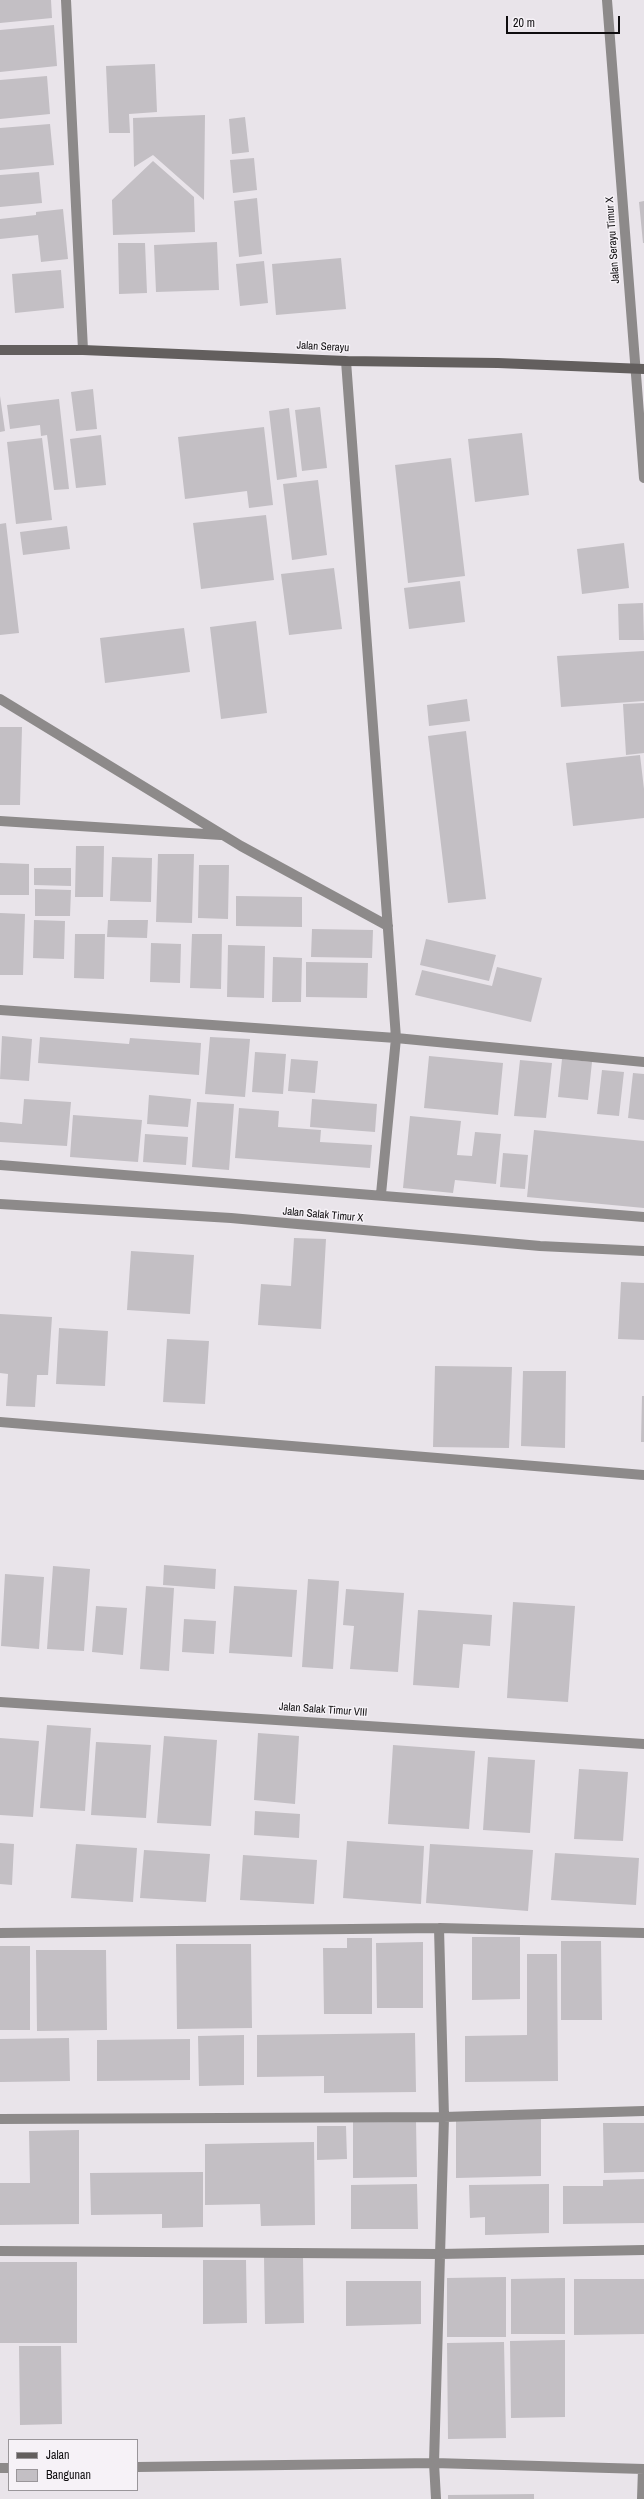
<!DOCTYPE html>
<style>
body{margin:0}
#map{position:relative;width:644px;height:2499px;overflow:hidden;background:#e9e4ea;font-family:"Archivo Narrow",sans-serif}
canvas{display:block}
.legend{position:absolute;left:8px;top:2439px;width:130px;height:52px;box-sizing:border-box;background:#f6f2f7;border:1px solid #9a969a;margin:0;padding:5px 7px;list-style:none;font-size:12px;color:#0f0d0f}
.legend li{display:flex;align-items:center;gap:8px;height:20px}
.legend b{width:20px;border:1px solid #9a969a}
.scale{position:absolute;left:506px;top:16px;width:114px;height:18px;box-sizing:border-box;border:2px solid #0f0d0f;border-top:0;padding-left:5px;font-size:12px;line-height:14px;white-space:nowrap;color:#0f0d0f;-webkit-text-stroke:3px #f6f2f7;paint-order:stroke}
</style>
<div id="map">
<canvas width="644" height="2499"></canvas>
<ul class="legend">
<li><b style="height:5px;background:#635f5e"></b>Jalan</li>
<li><b style="height:11px;background:#c3bfc4"></b>Bangunan</li>
</ul>
<div class="scale">20 m</div>
</div>
<script>
const c = document.querySelector('canvas').getContext('2d');
c.lineJoin = 'round';
function fillPath(path, color) {
  c.fillStyle = color;
  c.fill(path, 'evenodd');
}
function poly(rows) {
  const path = new Path2D();
  for (const r of rows) {
    path.moveTo(r[0], r[1]);
    for (let i = 2; i < r.length; i += 2) path.lineTo(r[i], r[i + 1]);
  }
  return path;
}
function trace(path, color, width, dash) {
  c.strokeStyle = color;
  c.lineWidth = width;
  c.lineCap = dash ? 'butt' : 'round';
  c.setLineDash(dash || []);
  c.stroke(path);
}
function write(font, color, halo, rows, align = 'center') {
  c.font = font + ' "Archivo Narrow",sans-serif';
  c.lineWidth = 3;
  c.setLineDash([]);
  c.textBaseline = 'middle';
  c.strokeStyle = halo;
  c.fillStyle = color;
  for (const [text, x, y, turn = 0] of rows) {
    c.save();
    c.translate(x, y);
    c.rotate((+turn || 0) * Math.PI / 180);
    c.textAlign = isNaN(turn) ? turn : align;
    if (halo) c.strokeText(text, 0, 0);
    c.fillText(text, 0, 0);
    c.restore();
  }
}
fillPath(poly([
 [0,0,51,0,52,18,0,23],
 [54,25,57,66,0,72,0,30],
 [155,64,157,112,129,114,130,133,109,133,106,66],
 [47,76,50,114,0,119,0,80],
 [205,115,204,200,153,155,134,167,133,118],
 [245,117,249,152,232,154,229,119],
 [50,124,54,165,0,170,0,128],
 [254,158,257,190,233,193,230,160],
 [153,161,194,197,195,232,113,235,112,200],
 [39,172,42,203,0,207,0,175],
 [257,198,262,254,239,257,234,201],
 [644,201,644,243,643,243,639,202],
 [63,209,68,259,41,262,38,235,0,239,0,219,36,215,36,212],
 [217,242,219,290,156,292,154,245],
 [118,243,145,243,147,293,119,294],
 [341,258,346,309,276,315,272,264],
 [264,261,268,303,240,306,236,264],
 [61,270,64,308,15,313,12,274],
 [93,389,97,429,76,431,71,392],
 [0,396,5,431,0,432],
 [59,399,69,489,54,490,47,435,41,436,40,425,10,429,7,405],
 [320,407,327,468,302,471,295,410],
 [289,408,297,477,277,480,269,411],
 [264,427,273,505,249,508,247,491,185,499,178,437],
 [522,433,529,495,475,502,468,439],
 [101,435,106,485,76,488,70,439],
 [42,438,52,520,16,524,7,442],
 [451,458,465,576,408,583,395,465],
 [318,480,327,555,292,560,283,484],
 [266,515,274,580,201,589,193,523],
 [6,523,19,633,0,635,0,524],
 [67,526,70,549,23,555,20,532],
 [624,543,629,588,582,594,577,549],
 [334,568,342,629,289,635,281,574],
 [460,581,465,622,409,629,404,588],
 [643,603,644,640,619,640,618,604],
 [256,621,267,713,221,719,210,627],
 [184,628,190,672,105,683,100,638],
 [644,651,644,701,561,707,557,656],
 [467,699,470,721,429,726,427,705],
 [644,703,644,753,626,755,623,704],
 [0,727,22,727,20,805,0,805],
 [466,731,486,899,448,903,428,736],
 [640,755,644,789,644,818,573,826,566,763],
 [76,846,104,846,103,897,75,897],
 [158,854,194,854,192,923,156,922],
 [112,857,152,858,151,902,110,901],
 [0,863,29,864,29,895,0,895],
 [199,865,229,865,228,919,198,918],
 [34,868,71,868,71,886,34,885],
 [35,889,71,890,70,916,35,916],
 [236,896,302,897,302,927,236,926],
 [0,913,25,914,23,975,0,975],
 [34,920,65,921,64,959,33,958],
 [108,920,148,920,147,938,107,937],
 [312,929,373,930,372,958,311,957],
 [75,934,105,934,104,979,74,978],
 [192,934,222,934,221,989,190,988],
 [426,939,496,955,489,981,420,965],
 [151,943,181,944,180,983,150,982],
 [228,945,265,946,264,998,227,997],
 [273,957,302,958,301,1002,272,1002],
 [306,962,368,963,367,998,306,997],
 [497,967,542,978,531,1022,415,995,422,970,492,986],
 [2,1036,32,1039,29,1081,0,1079],
 [40,1037,129,1044,130,1038,201,1043,199,1075,38,1063],
 [210,1037,250,1039,245,1097,205,1094],
 [255,1052,286,1054,283,1094,252,1092],
 [429,1056,503,1063,498,1115,424,1108],
 [291,1059,318,1061,315,1093,288,1091],
 [562,1059,592,1062,588,1100,558,1097],
 [520,1060,552,1063,546,1118,514,1116],
 [602,1070,624,1072,619,1116,597,1114],
 [633,1073,644,1074,644,1120,628,1118],
 [149,1095,191,1099,188,1127,147,1124],
 [24,1099,71,1102,67,1146,0,1142,0,1122,22,1124],
 [312,1099,377,1104,375,1132,310,1127],
 [197,1102,234,1104,229,1170,192,1167],
 [239,1108,279,1111,278,1127,321,1130,320,1142,372,1145,370,1168,235,1158],
 [73,1115,142,1120,138,1162,70,1157],
 [410,1116,461,1121,457,1155,472,1156,475,1132,501,1134,496,1184,455,1180,453,1193,403,1188],
 [534,1130,644,1141,644,1208,527,1197],
 [145,1134,188,1137,186,1165,143,1162],
 [503,1153,528,1155,525,1189,500,1187],
 [294,1238,326,1239,321,1329,258,1325,261,1284,291,1286],
 [131,1251,194,1255,190,1314,127,1310],
 [621,1282,644,1283,644,1340,618,1339],
 [0,1314,52,1317,48,1375,37,1375,35,1407,6,1406,8,1374,0,1373],
 [59,1328,108,1331,105,1386,56,1384],
 [167,1339,209,1341,205,1404,163,1402],
 [435,1366,512,1367,509,1448,433,1447],
 [523,1371,566,1371,565,1448,521,1446],
 [642,1396,644,1396,644,1442,641,1442],
 [164,1565,216,1569,215,1589,163,1585],
 [53,1566,90,1569,84,1651,47,1649],
 [5,1574,44,1577,39,1649,1,1646],
 [308,1579,339,1581,333,1669,302,1667],
 [146,1586,174,1588,169,1671,140,1669],
 [234,1586,297,1590,292,1657,229,1653],
 [346,1589,404,1593,398,1672,350,1669,354,1626,343,1625],
 [513,1602,575,1606,568,1702,507,1698],
 [96,1606,127,1608,123,1655,92,1652],
 [418,1610,492,1615,490,1646,463,1644,459,1688,413,1685],
 [184,1619,216,1621,214,1654,182,1652],
 [47,1725,91,1728,85,1811,40,1808],
 [258,1733,299,1736,295,1804,254,1800],
 [164,1736,217,1740,211,1826,157,1823],
 [0,1738,39,1741,33,1817,0,1815],
 [96,1742,151,1745,146,1818,91,1815],
 [393,1745,475,1751,469,1829,388,1824],
 [488,1757,535,1760,530,1833,483,1830],
 [579,1769,628,1772,623,1841,574,1839],
 [255,1811,300,1814,299,1838,254,1835],
 [347,1841,424,1846,421,1904,343,1898],
 [0,1843,14,1844,12,1885,0,1884],
 [76,1844,137,1848,133,1902,71,1898],
 [430,1844,533,1850,528,1911,426,1903],
 [144,1850,210,1854,206,1902,140,1898],
 [555,1853,639,1858,636,1905,551,1900],
 [243,1855,317,1860,314,1904,240,1900],
 [472,1937,520,1937,520,1999,472,2000],
 [347,1938,372,1938,372,2014,324,2014,323,1948,347,1948],
 [561,1941,601,1941,602,2020,561,2020],
 [423,1942,423,2008,377,2008,376,1943],
 [176,1944,251,1944,252,2028,177,2029],
 [0,1946,30,1946,30,2030,0,2030],
 [36,1950,106,1950,107,2030,37,2031],
 [527,1954,557,1954,558,2081,465,2082,465,2036,527,2035],
 [415,2033,416,2092,324,2093,324,2076,257,2077,257,2035],
 [244,2035,244,2085,199,2086,198,2036],
 [69,2038,70,2081,0,2082,0,2039],
 [190,2039,190,2080,97,2081,97,2040],
 [541,2118,541,2176,456,2178,456,2119],
 [353,2121,416,2121,417,2177,353,2178],
 [603,2123,644,2123,644,2172,604,2173],
 [317,2126,346,2126,347,2159,317,2160],
 [79,2130,79,2224,0,2225,0,2183,30,2183,29,2131],
 [314,2142,315,2225,261,2226,260,2204,205,2205,205,2144],
 [203,2172,203,2227,162,2228,162,2214,91,2215,90,2173],
 [644,2179,644,2223,563,2224,563,2186,603,2186,603,2180],
 [417,2184,418,2229,351,2229,351,2185],
 [549,2184,549,2233,485,2235,485,2217,470,2218,469,2185],
 [264,2257,303,2257,304,2323,265,2324],
 [203,2260,246,2260,247,2323,203,2324],
 [0,2262,77,2262,77,2343,0,2343],
 [506,2277,506,2337,447,2337,447,2278],
 [565,2278,565,2334,511,2334,511,2279],
 [574,2279,644,2279,644,2334,574,2335],
 [346,2281,421,2281,421,2324,346,2326],
 [565,2340,565,2417,511,2418,510,2341],
 [504,2342,506,2438,448,2439,447,2343],
 [19,2346,61,2346,62,2424,20,2425],
 [534,2494,534,2499,448,2499,448,2495]
]), '#c3bfc4');
trace(poly([
 [66,0,83,350],
 [607,0,644,478],
 [346,361,396,1038,381,1194],
 [0,699,241,846,388,926],
 [0,821,221,835],
 [0,1010,396,1038,644,1062],
 [0,1165,644,1217],
 [0,1422,644,1475],
 [0,1702,644,1744],
 [0,1933,439,1928,644,1933],
 [0,2119,444,2117,644,2111],
 [0,2251,440,2254,644,2250],
 [137,2467,434,2463,644,2469],
 [0,2468,9,2468],
 [436,2499,434,2463,444,2117,439,1928],
 [642,2499,643,2469]
]), '#8d8a8a', 10);
trace(poly([
 [0,1204,231,1218,540,1246,644,1251]
]), '#8d8a8a', 10);
trace(poly([
 [0,350,83,350,346,361,498,363,644,369]
]), '#635f5e', 10);
write('11px', '#0f0d0f', '#f6f2f7', [
 ["Jalan Serayu Timur X",613,240,-94],
 ["Jalan Serayu",323,347,3],
 ["Jalan Salak Timur X",323,1215,5],
 ["Jalan Salak Timur VIII",323,1710,4]
]);
</script>
